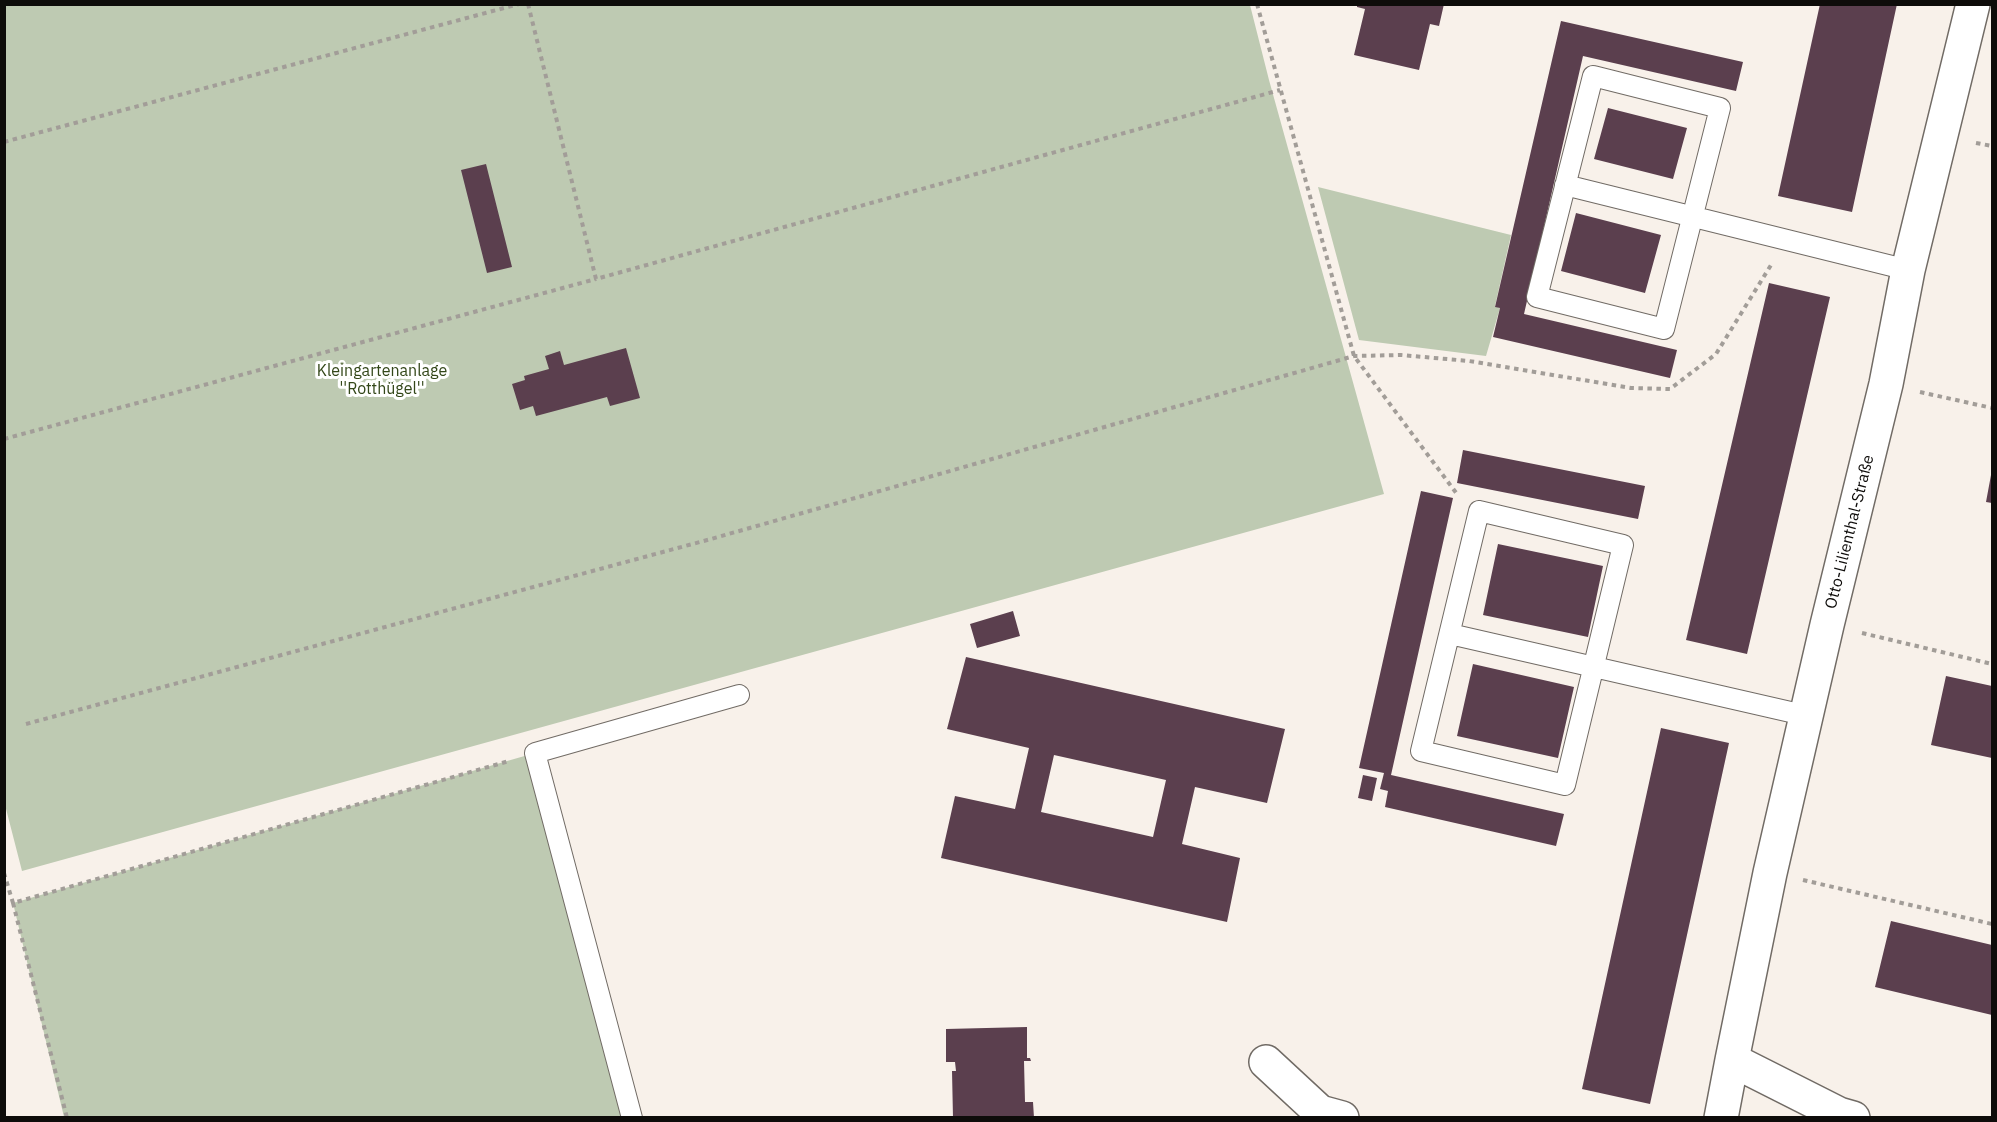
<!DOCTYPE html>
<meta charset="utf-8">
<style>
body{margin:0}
#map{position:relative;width:1997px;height:1122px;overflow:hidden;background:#f8f1ea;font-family:"IBM Plex Sans",sans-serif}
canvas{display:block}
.frame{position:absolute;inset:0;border:6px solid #0e0c0a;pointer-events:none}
</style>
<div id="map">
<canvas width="1997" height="1122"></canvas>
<div class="frame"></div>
</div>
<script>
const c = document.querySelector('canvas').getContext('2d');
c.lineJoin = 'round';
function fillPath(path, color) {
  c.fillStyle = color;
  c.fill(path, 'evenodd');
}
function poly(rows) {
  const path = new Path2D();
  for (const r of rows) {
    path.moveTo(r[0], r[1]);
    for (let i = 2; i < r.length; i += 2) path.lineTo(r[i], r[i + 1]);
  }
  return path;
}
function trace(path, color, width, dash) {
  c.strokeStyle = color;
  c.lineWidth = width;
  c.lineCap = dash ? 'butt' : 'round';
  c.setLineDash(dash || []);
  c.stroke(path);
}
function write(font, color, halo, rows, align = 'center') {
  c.font = font + ' "IBM Plex Sans",sans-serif';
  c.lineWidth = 6;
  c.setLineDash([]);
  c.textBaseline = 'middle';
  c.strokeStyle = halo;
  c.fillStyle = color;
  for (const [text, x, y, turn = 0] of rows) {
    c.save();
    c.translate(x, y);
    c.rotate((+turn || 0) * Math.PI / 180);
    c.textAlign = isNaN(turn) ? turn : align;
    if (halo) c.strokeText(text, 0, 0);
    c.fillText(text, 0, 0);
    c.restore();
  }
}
fillPath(poly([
 [4,5,1250,5,1269,80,1384,494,22,871,4,801],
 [1318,187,1511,235,1495,306,1500,308,1486,356,1359,340],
 [535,753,632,1117,64,1117,13,903]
]), '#becab2');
fillPath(poly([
 [1357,4,1444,4,1439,26,1430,24,1419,70,1354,55,1365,9,1357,7],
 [1820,4,1897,4,1852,212,1778,196],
 [1561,21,1743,62,1736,91,1583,56,1524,314,1677,350,1670,378,1493,337,1500,308,1495,307],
 [1608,108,1687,128,1673,179,1594,159],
 [486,164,512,267,487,273,461,170],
 [1576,213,1661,235,1645,293,1561,271],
 [1769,283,1830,297,1747,654,1686,640],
 [626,348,640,398,610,406,607,397,536,416,533,406,520,410,512,384,525,380,524,376,549,369,545,356,560,351,564,365],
 [1463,450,1645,486,1638,519,1457,483],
 [1991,475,1992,476,1992,503,1986,502],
 [1421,491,1453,498,1391,775,1564,814,1556,846,1385,807,1388,791,1380,789,1384,773,1359,768],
 [1498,544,1603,566,1588,637,1483,615],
 [1013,611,1020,636,977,648,970,624],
 [966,657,1285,729,1267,803,1195,787,1182,844,1240,858,1227,922,941,858,955,796,1015,809,1029,748,947,729],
 [1054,755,1166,780,1153,837,1041,812],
 [1473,664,1574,687,1558,758,1457,736],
 [1946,676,1992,686,1992,758,1931,745],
 [1661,728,1729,743,1650,1104,1582,1089],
 [1363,775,1377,778,1372,801,1358,798],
 [1891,921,1992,945,1992,1015,1875,987],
 [1027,1027,1027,1058,1030,1058,1031,1061,1024,1061,1025,1102,1033,1102,1034,1118,953,1118,952,1071,956,1071,955,1062,946,1062,946,1029]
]), '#5b3f4e');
const lane = poly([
 [1593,76,1720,108,1664,329,1537,297,1593,76],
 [1565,185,1908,270],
 [1479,511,1623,545,1565,785,1421,751,1479,511],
 [1450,634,1808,716],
 [632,1118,535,753,739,695]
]);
const street = poly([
 [1266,1062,1320,1112,1342,1118],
 [1721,1118,1732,1060],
 [1853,1118,1839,1114,1732,1060,1770,873,1827,625,1886,384,1908,270,1973,4]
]);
trace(lane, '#716b65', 22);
trace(street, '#716b65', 36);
trace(poly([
 [528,4,596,279,1280,90],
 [1257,4,1354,356,1457,494],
 [4,142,519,4],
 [1976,143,1992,146],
 [1920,392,1992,408],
 [4,439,596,279],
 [1862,633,1992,664],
 [26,724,711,539,1354,356,1401,355,1469,361,1631,388,1670,389,1716,354,1771,265],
 [4,873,13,903,509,761],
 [1803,880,1992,924],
 [13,903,67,1118]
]), '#a29d98', 4, [4.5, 4.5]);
trace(lane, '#fff', 20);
trace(street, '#fff', 33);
write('16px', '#334719', '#fff', [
 ["Kleingartenanlage",382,371],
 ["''Rotthügel''",382,389]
]);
write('16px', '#0e0c0a', '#fff', [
 ["Otto-Lilienthal-Straße",1850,532,-76]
]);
</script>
